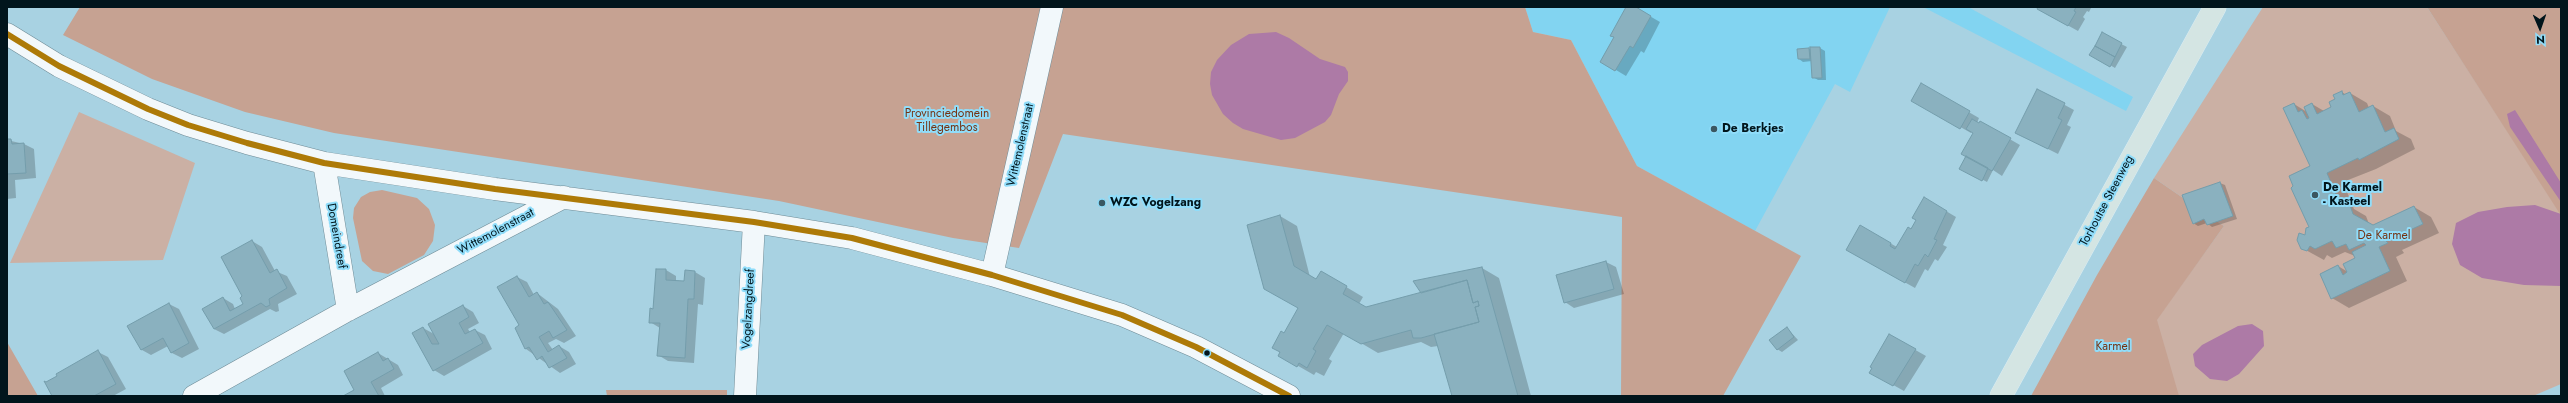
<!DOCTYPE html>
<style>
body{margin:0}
#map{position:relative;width:2568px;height:403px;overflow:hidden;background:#a8d2e2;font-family:Jost,sans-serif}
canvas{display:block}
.frame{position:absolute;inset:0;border:8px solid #01151c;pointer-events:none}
.north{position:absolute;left:2520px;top:8px;width:40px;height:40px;-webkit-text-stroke:3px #90ddfa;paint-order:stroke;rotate:178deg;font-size:11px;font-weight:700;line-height:16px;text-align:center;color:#01151c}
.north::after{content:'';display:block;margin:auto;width:14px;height:18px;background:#01151c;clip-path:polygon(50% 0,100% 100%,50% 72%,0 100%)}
</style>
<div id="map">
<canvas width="2568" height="403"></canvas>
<div class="frame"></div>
<div class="north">N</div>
</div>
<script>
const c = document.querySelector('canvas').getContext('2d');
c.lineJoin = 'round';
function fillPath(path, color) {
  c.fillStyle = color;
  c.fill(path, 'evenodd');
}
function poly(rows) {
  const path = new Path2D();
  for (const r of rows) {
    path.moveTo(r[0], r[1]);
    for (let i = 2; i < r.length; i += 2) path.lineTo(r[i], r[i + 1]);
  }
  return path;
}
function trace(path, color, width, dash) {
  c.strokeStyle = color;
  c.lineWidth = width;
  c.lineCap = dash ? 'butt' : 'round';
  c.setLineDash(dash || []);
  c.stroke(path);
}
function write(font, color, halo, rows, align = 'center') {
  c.font = font + ' Jost,sans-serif';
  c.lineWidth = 4;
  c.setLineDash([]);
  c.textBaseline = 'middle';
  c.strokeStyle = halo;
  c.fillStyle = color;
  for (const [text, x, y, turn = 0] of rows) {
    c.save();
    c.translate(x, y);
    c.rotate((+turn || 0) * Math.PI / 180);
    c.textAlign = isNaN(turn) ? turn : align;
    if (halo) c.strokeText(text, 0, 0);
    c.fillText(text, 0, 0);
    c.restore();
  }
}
fillPath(poly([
 [1525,7,1890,7,1850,92,1835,84,1755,231,1637,166,1571,40,1533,32],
 [1923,7,1968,7,2133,97,2126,111]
]), '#82d4f1');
fillPath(poly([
 [2263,7,2427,7,2561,214,2561,384,2533,396,2177,396,2156,320,2224,226,2154,178],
 [79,112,195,163,163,260,10,263]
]), '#cbb0a4');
fillPath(poly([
 [80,7,1525,7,1533,32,1571,40,1637,166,1801,256,1723,396,1621,396,1622,217,1063,134,1019,248,953,238,779,201,334,133,245,112,152,79,63,35],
 [2427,7,2561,7,2561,214,2560,214],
 [2154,178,2224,226,2157,320,2179,396,2031,396,2097,275],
 [382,190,417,198,429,209,435,225,433,241,424,255,388,274,373,271,362,261,353,218,354,208,361,197,370,192],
 [7,342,38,396,7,396],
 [606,390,727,390,727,396,607,396]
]), '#c6a292');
fillPath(poly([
 [1276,32,1289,38,1320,59,1345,67,1348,72,1348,81,1339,94,1331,115,1325,122,1295,138,1281,140,1243,129,1233,123,1223,114,1212,95,1210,84,1211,72,1217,60,1231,45,1249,34],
 [2515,110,2561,183,2561,202,2510,127,2507,114],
 [2535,205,2561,214,2561,286,2524,285,2482,278,2460,265,2452,244,2456,223,2478,212,2507,207],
 [2252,324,2263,331,2264,346,2239,374,2227,381,2210,379,2195,366,2193,354,2202,345,2238,326]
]), '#ad7aa6');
fillPath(poly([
 [1627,7,1634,7,1660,22,1644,53,1641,51,1626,76,1601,61,1615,37],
 [2039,7,2090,7,2091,8,2089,12,2087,11,2083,17,2085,19,2078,31,2038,9],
 [2102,34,2127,47,2115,68,2091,54],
 [1820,48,1825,51,1826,80,1818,80,1813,77,1812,61,1803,62,1799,59,1798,50],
 [1922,85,1979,118,1977,123,1979,124,1980,122,2020,145,2002,176,1993,170,1987,182,1961,168,1974,133,1972,131,1971,133,1913,100],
 [2037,90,2074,110,2067,125,2071,127,2058,154,2026,138],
 [2342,92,2346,95,2350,93,2367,103,2369,108,2373,106,2390,116,2396,131,2411,139,2415,149,2376,169,2343,182,2354,209,2366,216,2369,224,2373,226,2414,207,2431,217,2439,233,2402,250,2404,253,2396,257,2407,281,2349,308,2332,298,2338,266,2348,272,2356,259,2355,256,2345,252,2332,258,2327,255,2324,260,2302,248,2311,228,2311,167,2294,104,2307,112,2312,104,2324,111,2332,108],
 [7,140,24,144,34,149,36,178,15,180,16,198,7,199],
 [2220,183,2225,185,2237,219,2212,227,2207,223,2198,226,2193,223],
 [1924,198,1956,217,1943,245,1947,247,1938,261,1935,259,1928,271,1925,269,1915,288,1847,250,1861,227,1897,247,1918,219],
 [1280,216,1297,226,1310,277,1317,280,1321,272,1363,297,1359,304,1365,308,1422,294,1482,268,1499,278,1531,396,1453,396,1438,346,1431,347,1421,342,1378,353,1344,333,1329,359,1332,361,1324,376,1316,372,1314,375,1279,355,1284,334,1299,308],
 [252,241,262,247,275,271,287,276,297,294,278,304,279,311,276,312,270,309,224,334,214,329,223,298,233,304,235,309,244,304],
 [1606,262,1616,267,1624,294,1574,308,1565,302,1557,275],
 [657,270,666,270,676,276,676,281,685,282,686,271,695,272,705,278,703,305,698,304,694,363,668,361,658,355,660,328,650,322,654,310],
 [517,277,527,282,534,295,537,293,558,309,576,336,564,343,556,339,548,343,553,350,559,346,569,352,576,364,560,373,526,349,520,326],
 [169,304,179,309,199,349,182,358,172,353,168,346,151,355,142,350,129,326],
 [463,306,473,312,479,323,468,329,470,332,475,330,485,335,492,349,444,376,434,370,423,328,436,335],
 [1787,328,1798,340,1782,352,1777,349],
 [1889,335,1926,356,1904,391,1870,372],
 [98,352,108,357,126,389,113,396,53,396],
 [378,353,398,365,403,375,381,388,385,396,345,396,355,390]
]), '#0003');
const building = poly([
 [1626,7,1636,7,1651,16,1633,48,1630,46,1615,71,1600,62,1614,37,1610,36,1626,7],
 [2038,7,2076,7,2074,11,2076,12,2068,26,2037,9,2038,7],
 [2102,32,2122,43,2115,57,2095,46,2102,32],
 [2095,46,2115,57,2110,67,2089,55,2095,46],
 [1810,47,1820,47,1822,78,1812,78,1810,47],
 [1809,48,1810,59,1798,59,1797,49,1809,48],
 [1921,83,1970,111,1960,129,1911,101,1921,83],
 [2037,89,2065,103,2058,118,2062,120,2048,149,2015,133,2037,89],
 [2342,91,2343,95,2350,92,2359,112,2373,105,2385,132,2394,128,2399,139,2359,160,2358,158,2327,173,2340,204,2350,205,2353,214,2373,225,2414,206,2423,224,2386,241,2388,243,2379,247,2390,271,2331,299,2320,274,2338,265,2343,275,2347,272,2343,264,2355,258,2352,252,2366,245,2364,243,2349,250,2346,244,2336,248,2332,241,2315,249,2310,246,2307,251,2301,249,2297,240,2299,233,2305,235,2306,228,2309,227,2291,188,2293,186,2289,176,2310,166,2283,108,2294,103,2298,112,2302,110,2307,119,2309,118,2304,107,2312,103,2317,114,2331,107,2329,102,2335,99,2333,95,2342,91],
 [1972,119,1979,123,1980,121,2011,138,1992,171,1961,154,1973,133,1966,129,1972,119],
 [7,139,11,139,12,144,24,143,26,173,7,174,7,139],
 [1966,156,1988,168,1982,181,1959,169,1966,156],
 [2220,182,2233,216,2207,225,2204,219,2193,224,2182,195,2220,182],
 [1924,197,1947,211,1934,239,1937,240,1928,257,1925,254,1918,266,1915,264,1905,283,1846,250,1860,225,1891,243,1890,246,1895,249,1908,227,1911,229,1916,220,1912,218,1924,197],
 [1280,215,1294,266,1316,279,1321,271,1347,286,1343,294,1366,307,1467,280,1473,303,1478,301,1479,306,1475,307,1479,322,1421,338,1413,338,1411,330,1361,344,1327,325,1313,349,1316,351,1307,368,1299,363,1297,367,1278,356,1280,352,1272,348,1281,331,1284,333,1298,308,1264,289,1247,225,1280,215],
 [252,240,270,273,277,269,287,288,269,299,270,305,266,307,261,303,214,329,202,309,223,297,230,311,243,304,240,298,242,296,221,257,252,240],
 [1606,261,1614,289,1564,303,1556,275,1606,261],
 [1482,267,1518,396,1452,396,1434,334,1479,322,1475,307,1479,306,1478,301,1473,303,1467,280,1421,293,1413,281,1482,267],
 [656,269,666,269,666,280,684,281,685,270,695,271,694,299,688,299,685,358,657,356,660,323,649,323,650,308,653,309,656,269],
 [517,276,529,297,537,292,544,304,548,302,567,330,553,338,549,331,539,337,548,352,559,345,567,358,549,368,542,356,537,360,529,347,525,349,515,328,519,325,497,287,517,276],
 [169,303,189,343,171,353,163,338,141,350,127,326,169,303],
 [463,305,469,317,459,323,465,334,475,329,483,343,433,371,412,333,423,327,432,344,439,344,428,324,463,305],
 [1787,327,1794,337,1777,350,1769,340,1787,327],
 [1889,334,1916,349,1893,386,1869,373,1872,368,1870,367,1889,334],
 [98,350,116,384,94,396,52,396,44,381,46,382,57,376,56,374,98,350],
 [378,352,383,361,388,358,394,369,371,382,379,396,343,396,354,390,344,371,378,352]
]);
fillPath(building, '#8ab1bf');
trace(building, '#749dab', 1);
const minor = poly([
 [7,34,59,66,148,109,188,125,247,143,324,163,495,189,754,222,852,238,992,275,1122,315,1196,347,1289,396],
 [324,163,348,310],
 [992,275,1052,7],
 [194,396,348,310,564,197],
 [745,396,754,222]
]);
const major = poly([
 [2001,396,2215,7]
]);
trace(minor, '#6e8b96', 23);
trace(major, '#d8ebf2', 23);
trace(minor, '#f2f8fb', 22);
trace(major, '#d4e5e3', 22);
trace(poly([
 [7,34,59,66,148,109,188,125,247,143,324,163,495,189,754,222,852,238,992,275,1122,315,1196,347,1289,396]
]), '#ad7a08', 6);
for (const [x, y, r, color] of [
 [1714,129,4,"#3b5761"],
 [2315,195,4,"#3b5761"],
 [1102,203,4,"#3b5761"],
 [1207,353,3.5,"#01151c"]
]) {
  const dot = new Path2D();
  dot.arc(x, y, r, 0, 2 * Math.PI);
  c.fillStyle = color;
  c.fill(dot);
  trace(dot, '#90ddfa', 1.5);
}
write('12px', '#743415', '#90ddfa', [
 ["Provinciedomein",947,114],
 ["Tillegembos",947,128],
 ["De Karmel",2384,236],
 ["Karmel",2113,347]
]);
write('bold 12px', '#01151c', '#90ddfa', [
 ["De Berkjes",1722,129],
 ["De Karmel",2323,188],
 ["- Kasteel",2323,202],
 ["WZC Vogelzang",1110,203]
], 'left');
write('12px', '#01151c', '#90ddfa', [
 ["Wittemolenstraat",1021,145,-77],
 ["Torhoutse Steenweg",2107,201,-62],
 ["Wittemolenstraat",496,232,-28],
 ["Domeindreef",336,236,80],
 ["Vogelzangdreef",749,309,-87]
]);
</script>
